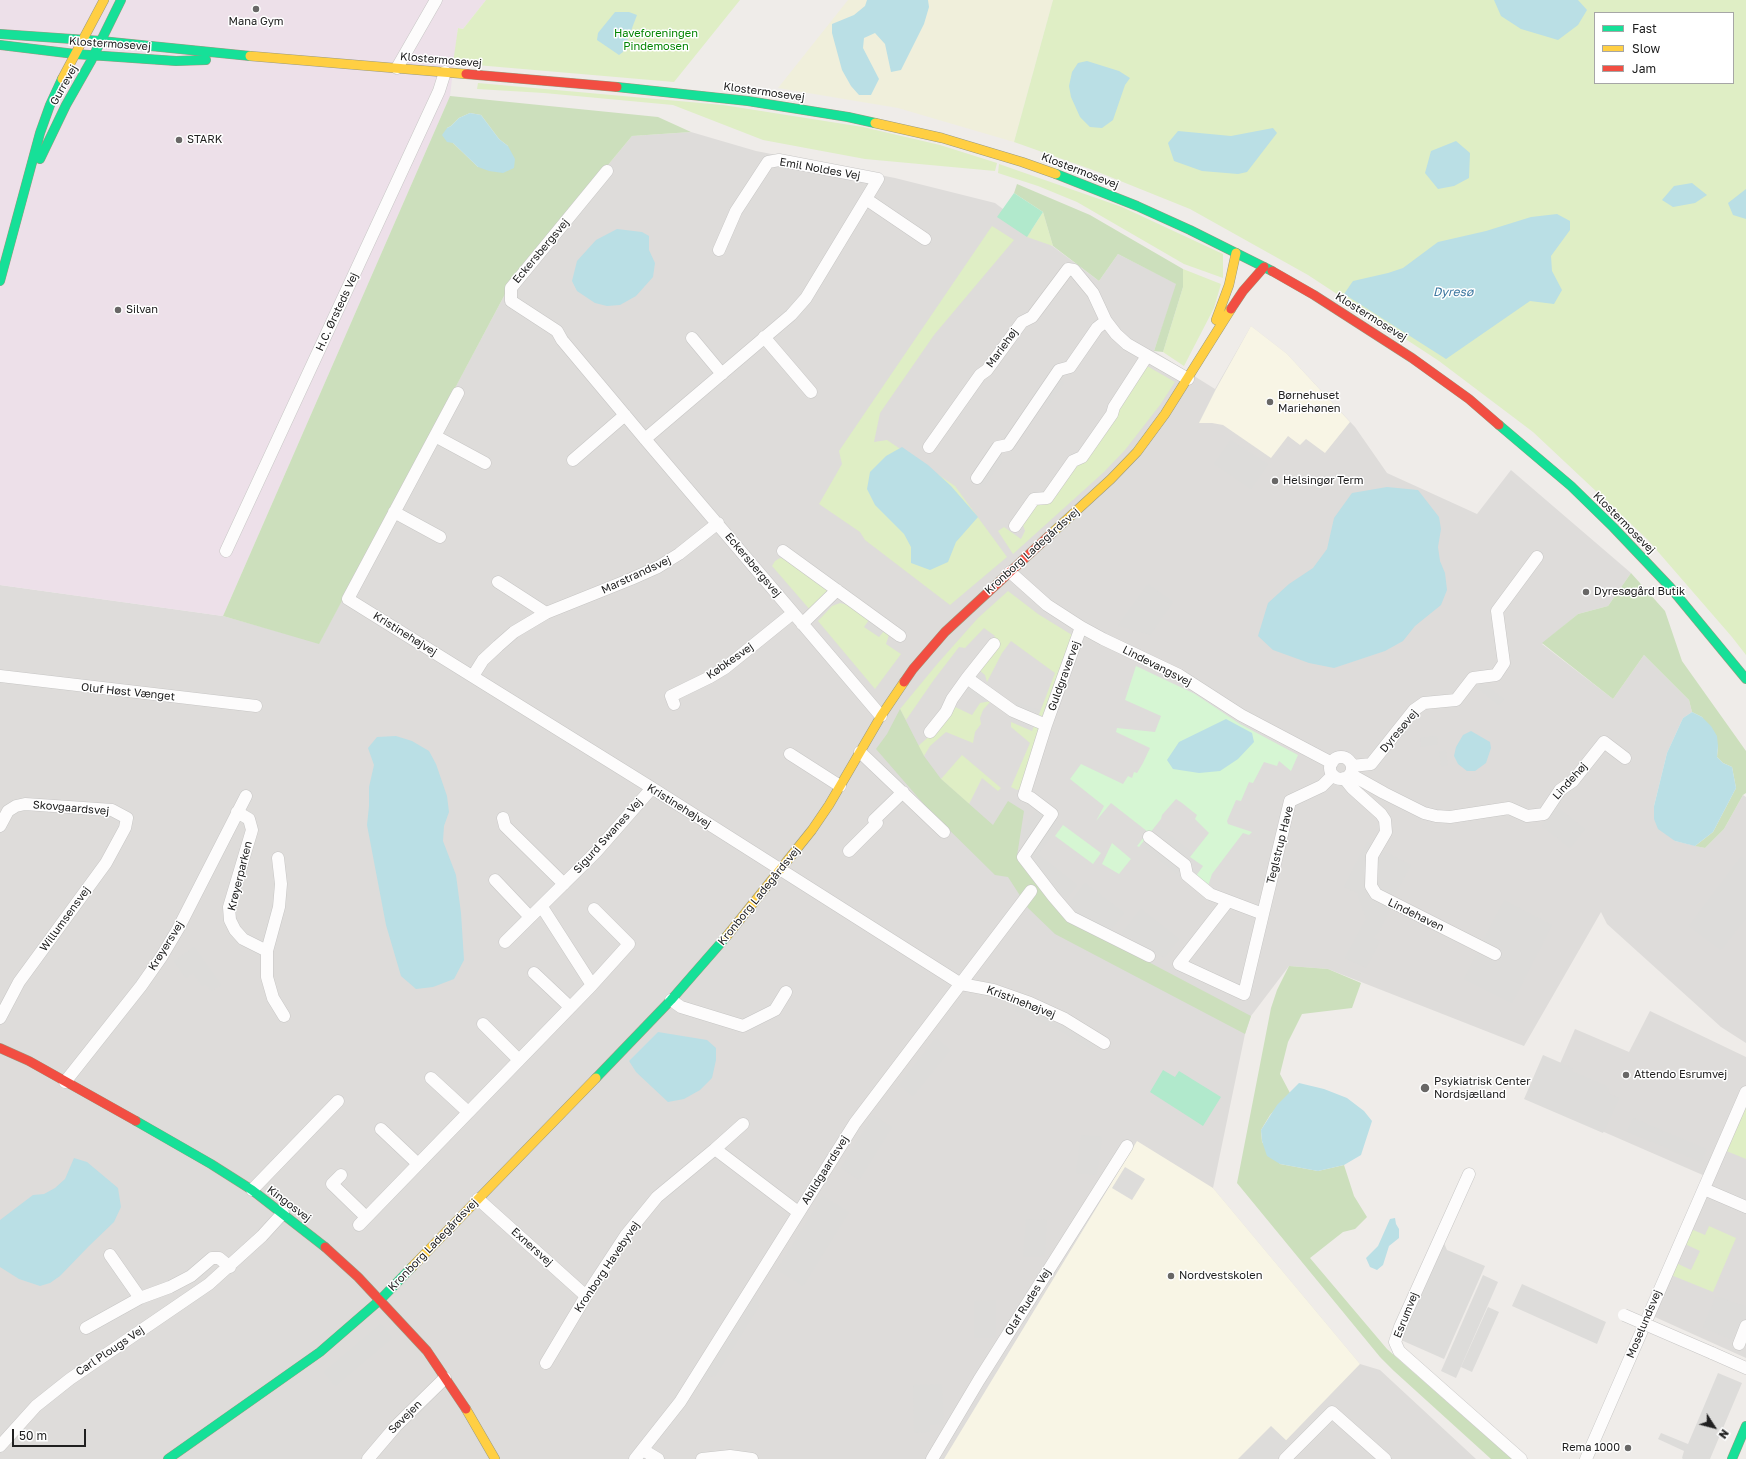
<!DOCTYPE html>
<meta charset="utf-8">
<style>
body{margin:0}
#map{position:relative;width:1746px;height:1459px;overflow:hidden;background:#efece9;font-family:"Golos Text",sans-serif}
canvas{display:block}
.legend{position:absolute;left:1594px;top:12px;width:140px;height:72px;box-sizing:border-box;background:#fff;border:1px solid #a6a6a6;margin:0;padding:5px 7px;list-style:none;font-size:12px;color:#202020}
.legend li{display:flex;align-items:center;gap:8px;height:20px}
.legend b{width:20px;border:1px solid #a6a6a6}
.north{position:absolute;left:1694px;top:1407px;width:40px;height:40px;-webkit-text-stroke:3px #fff;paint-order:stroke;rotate:126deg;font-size:11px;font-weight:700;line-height:16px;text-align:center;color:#202020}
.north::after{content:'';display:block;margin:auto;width:14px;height:18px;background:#202020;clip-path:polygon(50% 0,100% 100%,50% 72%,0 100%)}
.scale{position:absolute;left:12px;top:1429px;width:74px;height:18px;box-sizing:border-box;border:2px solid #202020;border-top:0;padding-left:5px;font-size:12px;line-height:14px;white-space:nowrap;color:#202020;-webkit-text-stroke:3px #fff;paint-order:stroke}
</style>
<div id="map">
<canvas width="1746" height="1459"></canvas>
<ul class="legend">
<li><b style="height:5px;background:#16e098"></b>Fast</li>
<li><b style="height:5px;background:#ffcf43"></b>Slow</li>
<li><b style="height:5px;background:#f24e42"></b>Jam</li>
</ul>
<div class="north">N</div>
<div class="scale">50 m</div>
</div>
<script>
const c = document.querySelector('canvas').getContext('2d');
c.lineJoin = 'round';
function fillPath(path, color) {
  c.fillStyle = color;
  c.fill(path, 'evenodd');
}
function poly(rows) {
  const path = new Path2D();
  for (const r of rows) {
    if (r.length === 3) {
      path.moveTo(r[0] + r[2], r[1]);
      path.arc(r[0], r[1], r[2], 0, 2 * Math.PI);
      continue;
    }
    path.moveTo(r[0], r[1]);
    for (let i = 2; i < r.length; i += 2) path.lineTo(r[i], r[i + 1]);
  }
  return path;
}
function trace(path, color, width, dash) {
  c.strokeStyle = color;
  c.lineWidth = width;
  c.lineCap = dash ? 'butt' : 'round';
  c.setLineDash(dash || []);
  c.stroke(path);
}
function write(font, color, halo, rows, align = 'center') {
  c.font = font + ' "Golos Text",sans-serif';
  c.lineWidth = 3;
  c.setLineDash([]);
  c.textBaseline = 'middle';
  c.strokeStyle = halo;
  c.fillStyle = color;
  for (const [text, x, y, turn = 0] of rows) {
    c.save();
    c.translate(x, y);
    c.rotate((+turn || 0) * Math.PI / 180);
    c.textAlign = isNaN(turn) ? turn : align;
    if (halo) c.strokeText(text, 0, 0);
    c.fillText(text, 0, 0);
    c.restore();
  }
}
fillPath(poly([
 [691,132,756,151,895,178,995,203,1099,281,1118,254,1177,284,1154,351,1215,389,1251,326,1287,354,1355,427,1387,473,1477,514,1511,470,1631,573,1608,606,1578,614,1542,644,1613,699,1644,655,1689,700,1692,712,1683,718,1667,753,1654,806,1675,841,1705,848,1724,829,1743,795,1746,797,1746,1043,1721,1027,1607,924,1601,912,1524,1046,1328,969,1289,966,1251,1016,1245,1034,1213,1188,1360,1364,1380,1370,1476,1459,0,1459,0,585,223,616,319,643,512,281,632,136],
 [1650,1011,1746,1057,1746,1358,1646,1313,1705,1176,1542,1105,1575,1029,1629,1052]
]), '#dedcda');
fillPath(poly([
 [0,0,486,0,463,29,458,28,450,96,223,616,0,585]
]), '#ede0e9');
fillPath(poly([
 [1251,326,1287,354,1350,422,1325,453,1306,439,1300,445,1288,436,1271,458,1223,425,1212,423,1199,423,1216,389],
 [1137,1141,1213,1188,1360,1364,1268,1459,944,1459]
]), '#f8f5e5');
fillPath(poly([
 [1058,379,1064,383,1049,404,1043,400],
 [1231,440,1268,464,1251,489,1214,464],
 [999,455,1002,461,983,487,979,484],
 [1148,584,1173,602,1150,635,1118,626],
 [869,620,884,631,879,638,864,627],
 [979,670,985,675,982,682,994,691,985,703,966,689],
 [1482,682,1504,699,1499,705,1477,688],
 [1014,701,1040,710,1032,731,1011,722],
 [1437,736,1438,744,1421,747,1420,738],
 [1446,750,1448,766,1441,767,1439,751],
 [1039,807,1048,813,1027,841,1021,837,1024,827],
 [1558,808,1585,829,1570,848,1542,826],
 [1055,819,1061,824,1034,859,1028,854],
 [1157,825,1194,854,1190,858,1203,866,1191,884,1141,846],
 [1367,842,1411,865,1394,896,1391,895,1390,896,1391,909,1377,935,1375,934,1374,938,1380,941,1366,968,1345,958,1366,919,1357,893,1344,887],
 [1039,855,1077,885,1065,900,1034,862],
 [1741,857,1746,861,1746,918,1721,950,1689,926],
 [1085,883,1124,913,1109,932,1081,916,1067,907],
 [1504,900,1552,925,1512,1003,1464,979],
 [1141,909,1179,939,1164,958,1122,933],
 [194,947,221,985,211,991,206,984,202,986,193,973,186,978,174,961],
 [1018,1004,1061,1023,1095,1043,1091,1049,1057,1029,1015,1011],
 [936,1038,950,1050,913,1096,899,1085],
 [1543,1055,1573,1068,1572,1071,1607,1086,1610,1094,1619,1098,1603,1133,1524,1099],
 [873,1115,892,1127,859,1180,841,1168],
 [1633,1118,1707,1149,1701,1162,1627,1132],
 [1081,1135,1102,1137,1097,1175,1076,1173],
 [1125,1167,1145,1179,1132,1200,1112,1188],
 [823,1196,849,1212,803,1286,777,1270],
 [1026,1219,1047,1220,1045,1257,1023,1257],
 [1444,1243,1447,1250,1485,1266,1444,1359,1401,1340],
 [1483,1275,1498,1282,1456,1378,1441,1371],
 [1522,1284,1606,1322,1597,1344,1512,1306],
 [756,1295,759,1306,715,1376,703,1378],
 [1716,1296,1745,1306,1746,1304,1746,1321,1741,1332,1736,1330,1732,1340,1703,1327],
 [996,1300,996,1338,974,1338,974,1301],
 [1488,1307,1499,1312,1472,1372,1461,1367],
 [381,1324,392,1338,335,1386,324,1372],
 [1718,1373,1742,1383,1710,1459,1683,1459,1682,1458,1684,1451,1658,1439,1661,1433,1688,1444],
 [942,1384,944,1424,930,1425,930,1432,914,1433,913,1385],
 [1271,1426,1289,1443,1274,1459,1238,1459]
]), '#dddcda');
fillPath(poly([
 [848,0,1053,0,1014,142,898,108,778,88]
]), '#f0efdb');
fillPath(poly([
 [486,0,740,0,674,82,453,63,458,28,463,29],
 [1053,0,1746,0,1746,655,1732,637,1647,539,1533,432,1439,361,1308,275,1190,209,1093,170,1014,142],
 [1595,13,1733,13,1733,83,1595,83],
 [478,83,723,105,863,127,940,145,997,163,995,171,865,159,763,140,673,105,544,93,477,89],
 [999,164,1122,207,1223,254,1223,278,1184,264,1077,202,1038,186,998,173],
 [1043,212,1053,246,1027,237],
 [992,226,1014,240,934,335,880,413,874,442,887,440,955,486,1007,557,950,605,865,540,860,532,819,504,842,464,839,451],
 [1183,269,1221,284,1214,308,1184,366,1163,352,1183,287],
 [1147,366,1175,382,1160,405,1125,450,1104,472,1013,554,998,531,1004,527,1021,539,1025,531,1023,525,1036,505,1051,503,1079,463,1084,463,1119,413,1118,407],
 [780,558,786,559,828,588,827,594,811,611,772,566,775,561],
 [1008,591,1038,614,1072,635,1042,717,1038,717,1055,673,1011,641,1002,653,987,682,985,675,979,670,995,636,984,628,965,648,959,647,933,681,906,720,900,709,938,663,978,618],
 [840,603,848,605,869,620,864,627,879,637,884,631,889,635,886,644,901,654,875,689,818,621,832,606],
 [991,701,983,710,980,718,981,724,975,732,973,743,946,732,930,746,924,756,918,746,932,734,953,706,972,715,980,703],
 [1011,722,1032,731,1035,724,1039,727,1022,788,1017,790,1011,787,1030,743,1011,727],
 [962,755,1001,788,998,791,982,778,969,804,941,779],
 [1746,1098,1746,1159,1724,1150],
 [1709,1226,1736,1238,1713,1292,1671,1275,1676,1263,1691,1270,1700,1251,1685,1244,1691,1229,1705,1235]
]), '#dfeec5');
fillPath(poly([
 [450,96,658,117,691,132,632,136,512,281,319,644,223,616],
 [470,113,481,115,499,139,508,146,478,167,453,143,447,128,451,126,459,118],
 [1017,184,1090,215,1183,269,1183,287,1163,352,1154,351,1176,284,1118,254,1099,281,1053,246,1043,212,1014,193],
 [1631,573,1665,611,1682,661,1746,751,1746,793,1743,795,1724,829,1705,848,1695,846,1713,832,1736,788,1732,767,1723,763,1717,757,1718,746,1702,717,1692,712,1689,700,1644,655,1613,699,1542,643,1578,614,1608,606],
 [900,709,924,756,941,779,993,825,1008,801,1024,811,1017,856,1067,919,1251,1016,1245,1034,1055,934,1028,908,1008,877,995,875,929,810,876,749,887,734],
 [1289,966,1328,969,1361,983,1352,1008,1302,1014,1288,1042,1280,1074,1290,1093,1270,1115,1261,1130,1262,1142,1280,1164,1318,1171,1344,1165,1354,1196,1367,1217,1355,1229,1343,1232,1310,1258,1387,1349,1512,1459,1491,1459,1394,1371,1380,1357,1237,1183,1271,1008,1277,990]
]), '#ccdfbc');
fillPath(poly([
 [1136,666,1195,694,1240,724,1298,755,1291,771,1279,761,1277,766,1264,762,1253,783,1249,782,1241,801,1236,800,1227,821,1228,824,1252,832,1249,835,1243,833,1212,874,1208,886,1196,876,1203,866,1190,857,1209,833,1195,819,1197,815,1182,803,1176,799,1162,815,1161,819,1139,847,1137,846,1148,832,1111,803,1096,821,1104,806,1070,779,1081,764,1123,784,1128,776,1132,778,1134,772,1137,773,1143,763,1150,748,1116,732,1117,728,1155,732,1161,716,1125,700],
 [1063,825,1101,853,1093,864,1055,836],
 [1112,843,1131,859,1119,874,1102,864]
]), '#d6f6d3');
fillPath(poly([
 [1014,193,1043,212,1027,237,997,217],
 [1163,1070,1175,1077,1179,1071,1221,1097,1203,1126,1150,1092]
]), '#b1e9cc');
fillPath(poly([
 [867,0,928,0,929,7,924,24,901,70,891,72,885,44,875,33,864,38,863,48,879,79,871,95,859,95,851,86,842,70,832,33,832,24,854,15,865,6],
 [1494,0,1578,0,1587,10,1578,25,1558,40,1521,29,1501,16],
 [615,12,629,12,637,15,623,52,619,55,597,40,598,33],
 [1087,61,1119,71,1130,78,1125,85,1113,120,1102,128,1090,127,1080,117,1071,97,1069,86,1072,72,1078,63],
 [470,113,481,115,499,139,508,146,515,159,514,168,503,173,489,171,478,167,453,143,447,142,442,135,447,128,451,126,459,118],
 [1273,128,1277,133,1247,172,1238,174,1202,171,1174,161,1168,143,1178,131,1231,136],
 [1456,141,1470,153,1469,178,1454,186,1438,189,1425,173,1431,151],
 [1692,183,1707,195,1695,203,1673,207,1662,200,1674,186],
 [1746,189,1746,219,1733,215,1728,203],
 [1557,214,1570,221,1570,230,1551,256,1552,271,1562,290,1554,304,1530,301,1446,359,1344,294,1353,281,1388,273,1403,268,1438,242,1486,231,1531,217],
 [617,229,642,232,649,236,649,250,655,263,653,277,636,296,620,305,607,306,595,303,577,291,572,281,577,261,596,240],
 [902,447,928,465,951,486,978,517,956,542,948,562,930,570,911,563,911,547,904,534,875,505,867,489,870,472,886,456],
 [1387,487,1418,490,1439,517,1441,529,1438,547,1440,561,1445,573,1447,590,1441,605,1415,626,1403,641,1385,651,1334,668,1309,663,1273,650,1258,636,1268,603,1289,584,1313,568,1327,549,1334,518,1352,493],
 [1692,712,1702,717,1711,726,1717,736,1718,746,1717,757,1723,763,1732,767,1736,788,1713,832,1695,846,1675,841,1658,829,1654,819,1654,806,1667,753,1683,718],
 [1226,719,1252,733,1254,742,1238,759,1220,771,1199,773,1173,769,1167,760,1179,742],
 [1471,731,1490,742,1491,748,1486,763,1475,771,1467,771,1458,764,1454,756,1456,747,1463,735],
 [396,736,412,741,429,751,436,764,447,796,449,812,444,826,443,841,456,875,461,913,464,960,454,979,433,987,416,989,401,976,386,925,367,825,369,806,369,787,374,765,368,748,377,737],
 [658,1032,707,1040,716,1048,716,1060,712,1078,700,1090,684,1099,668,1102,636,1072,629,1061],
 [1299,1083,1324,1089,1347,1098,1364,1111,1372,1121,1361,1155,1344,1165,1318,1171,1280,1164,1267,1156,1262,1141,1261,1130,1277,1105],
 [74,1158,87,1162,118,1188,121,1207,114,1222,89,1246,60,1276,50,1283,40,1286,19,1279,0,1267,0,1220,33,1195,44,1194,55,1188,65,1179],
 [1395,1218,1396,1224,1399,1229,1399,1238,1389,1246,1383,1265,1377,1270,1370,1267,1366,1258,1378,1246,1390,1219]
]), '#badfe5');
const street = poly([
 [397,68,436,0],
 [607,171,511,288,511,301,557,331,562,340,645,439,881,716],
 [866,199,925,239],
 [764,337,811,392],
 [692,338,722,374],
 [458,393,348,599,652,788,961,984,993,990,1030,1003,1065,1019,1104,1043],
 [435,436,485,463],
 [645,439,791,315,806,298,878,179,779,160,768,162,736,211,719,250],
 [929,447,980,375,987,370,1022,322,1032,317,1068,269,1074,270,1093,293,1106,321,1116,334,1127,344,1188,379],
 [573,460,625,415],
 [977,478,998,447,1008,445,1059,370,1070,367,1097,328,1106,321],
 [394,512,440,537],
 [1015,526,1034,499,1047,498,1073,461,1082,457,1112,414,1114,407,1147,356],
 [226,551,439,91,445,72],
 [783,551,900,636],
 [1010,572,1047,605,1081,627,1103,639,1179,675,1241,715,1332,763],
 [498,582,546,613],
 [802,624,837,590],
 [1081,627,1046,725,1024,795,1031,798,1052,814,1023,857,1053,896,1071,917,1149,956],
 [0,676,256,706],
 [473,676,483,660,498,646,514,632,546,613,631,579,658,567,679,554,718,523],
 [967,678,1013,711,1046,725],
 [674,704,671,696,710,677,725,668,793,613],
 [930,732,946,712,952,699,967,678,994,644],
 [860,752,944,832],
 [790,754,840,786],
 [1341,768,11],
 [1352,766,1371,764,1414,710,1424,703,1456,700,1473,678,1496,675,1504,663,1497,611,1537,557],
 [1350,774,1384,793,1424,813,1436,816,1450,817,1509,808,1527,816,1536,815,1544,814,1560,790,1573,781,1604,742,1625,758],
 [1344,778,1352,788,1381,814,1385,820,1386,832,1372,856,1371,886,1376,894,1495,954],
 [237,812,249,819,252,830,229,907,230,920,235,930,243,939,267,951],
 [503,818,505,826,564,884],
 [0,826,8,811,16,806,25,804,112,810,127,818,125,828,106,863,19,982,0,1018],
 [1149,837,1185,865,1187,875,1210,894,1263,914,1290,801,1322,786,1333,775],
 [849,851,877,823,874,820,903,792],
 [278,858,281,884,279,907,267,951,267,977,273,998,284,1016],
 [495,880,530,917],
 [1228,901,1179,964,1244,994,1263,914],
 [505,942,596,852,652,788],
 [534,973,570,1007],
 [592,985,629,944,594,909],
 [671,1000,681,1007,743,1026,775,1010,786,992],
 [483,1024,519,1060],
 [431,1078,468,1112],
 [65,1082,141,986,162,956,178,929,246,796],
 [381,1129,418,1164],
 [715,1149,743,1124],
 [1469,1174,1400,1327,1395,1342,1399,1351,1521,1459],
 [341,1175,332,1184,366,1217],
 [1704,1189,1746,1207],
 [252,1190,338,1101],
 [478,1199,586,1296],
 [359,1225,592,985,542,907],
 [110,1255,140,1298],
 [86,1328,140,1298,170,1287,191,1276,212,1258,219,1258,230,1267],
 [1739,1344,1746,1326],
 [1712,1353,1746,1368],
 [546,1363,586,1296,626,1235,657,1197,715,1149,798,1212],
 [0,1446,36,1406,70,1379,209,1284,262,1236,283,1213],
 [643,1450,658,1459],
 [368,1459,396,1426,445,1378],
 [635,1459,680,1402,855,1123,1031,891],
 [702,1459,730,1456,752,1459],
 [932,1459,979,1380,1127,1146],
 [1285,1459,1332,1412,1385,1459],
 [1586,1459,1746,1092]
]);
const fast = poly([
 [0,34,101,41,250,56],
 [0,45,75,54,176,61,206,60],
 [617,87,748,101,848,117,875,123],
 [40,159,66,105,91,61,121,0],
 [1056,174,1137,206,1190,230,1272,271],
 [0,281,40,133,50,105,62,79],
 [1499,425,1571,486,1613,527,1670,587,1746,679],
 [596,1078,671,1000,726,937],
 [136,1121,211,1164,252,1190,325,1247],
 [168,1459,320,1352,380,1300,412,1267],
 [1732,1459,1746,1426]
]);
const slow = poly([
 [250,56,466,74],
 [62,79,104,0],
 [875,123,942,138,1022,162,1056,174],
 [1216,320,1229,285,1236,253],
 [1051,534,1111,479,1137,452,1165,414,1231,309],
 [726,937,812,830,829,805,881,716,904,682],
 [412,1267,596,1078],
 [466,1409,495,1459]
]);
const jam = poly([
 [466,74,617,87],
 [1272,271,1314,295,1412,358,1469,399,1499,425],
 [1231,309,1243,291,1264,267],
 [904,682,913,669,945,632,1051,534],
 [0,1048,29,1061,136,1121],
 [325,1247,358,1277,427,1351,466,1409]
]);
trace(street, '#c7c6c5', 13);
trace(fast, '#9a9a7f', 10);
trace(slow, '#9a9a7f', 10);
trace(jam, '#9a9a7f', 10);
trace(street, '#fdfcfc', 12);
trace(fast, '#16e098', 9);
trace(slow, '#ffcf43', 9);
trace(jam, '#f24e42', 9);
const streetBridge = poly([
 [1624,1315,1712,1353]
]);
trace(streetBridge, '#c7c6c5', 13, []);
trace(streetBridge, '#fdfcfc', 12);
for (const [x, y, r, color] of [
 [256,9,4,"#686766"],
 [179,140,4,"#686766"],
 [118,310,4,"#686766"],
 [1270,402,4,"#686766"],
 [1275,481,4,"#686766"],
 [1586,592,4,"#686766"],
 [1626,1075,4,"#686766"],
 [1425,1088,5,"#686766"],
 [1171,1276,4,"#686766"],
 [1628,1448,4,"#686766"]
]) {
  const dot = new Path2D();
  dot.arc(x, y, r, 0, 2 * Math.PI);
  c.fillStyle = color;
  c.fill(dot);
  trace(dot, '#fff', 1.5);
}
write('11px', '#202020', '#fff', [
 ["Mana Gym",256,22,"center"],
 ["STARK",187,140],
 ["Silvan",126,310],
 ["Børnehuset",1278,396],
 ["Mariehønen",1278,409],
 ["Helsingør Term",1283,481],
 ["Dyresøgård Butik",1594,592],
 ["Attendo Esrumvej",1634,1075],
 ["Psykiatrisk Center",1434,1082],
 ["Nordsjælland",1434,1095],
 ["Nordvestskolen",1179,1276],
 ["Rema 1000",1620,1448,"right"]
], 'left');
write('11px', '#048503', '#fff', [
 ["Haveforeningen",656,34],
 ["Pindemosen",656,47]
]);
write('11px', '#202020', '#fff', [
 ["Klostermosevej",110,44,4],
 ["Klostermosevej",441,60,5],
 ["Gurrevej",64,85,-61],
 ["Klostermosevej",764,92,8],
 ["Emil Noldes Vej",820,169,10],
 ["Klostermosevej",1080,171,21],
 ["Eckersbergsvej",541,251,-50],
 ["H.C. Ørsteds Vej",337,312,-65],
 ["Klostermosevej",1371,317,32],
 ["Mariehøj",1002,348,-54],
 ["Klostermosevej",1624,523,45],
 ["Kronborg Ladegårdsvej",1032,551,-42],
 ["Eckersbergsvej",753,565,50],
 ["Marstrandsvej",636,575,-25],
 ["Kristinehøjvej",405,634,32],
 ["Købkesvej",730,661,-35],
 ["Lindevangsvej",1157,666,27],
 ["Guldgravervej",1064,676,-70],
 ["Oluf Høst Vænget",128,692,6],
 ["Dyresøvej",1399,731,-50],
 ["Lindehøj",1570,781,-48],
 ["Kristinehøjvej",679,806,32],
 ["Skovgaardsvej",71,808,5],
 ["Sigurd Swanes Vej",608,836,-48],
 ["Teglstrup Have",1280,845,-76],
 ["Krøyerparken",240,876,-76],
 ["Kronborg Ladegårdsvej",759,896,-51],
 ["Lindehaven",1416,915,26],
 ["Willumsensvej",65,919,-54],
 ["Krøyersvej",166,946,-58],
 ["Kristinehøjvej",1021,1002,21],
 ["Abildgaardsvej",825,1170,-58],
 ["Kingosvej",289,1204,37],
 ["Kronborg Ladegårdsvej",433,1245,-46],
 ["Exnersvej",532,1247,42],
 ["Kronborg Havebyvej",607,1267,-56],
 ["Olaf Rudes Vej",1028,1302,-58],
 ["Esrumvej",1406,1315,-68],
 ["Moselundsvej",1644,1324,-67],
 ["Carl Plougs Vej",110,1351,-34],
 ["Søvejen",405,1417,-45]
]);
write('italic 12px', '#3c77a0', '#fff', [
 ["Dyresø",1453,292]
]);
</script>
